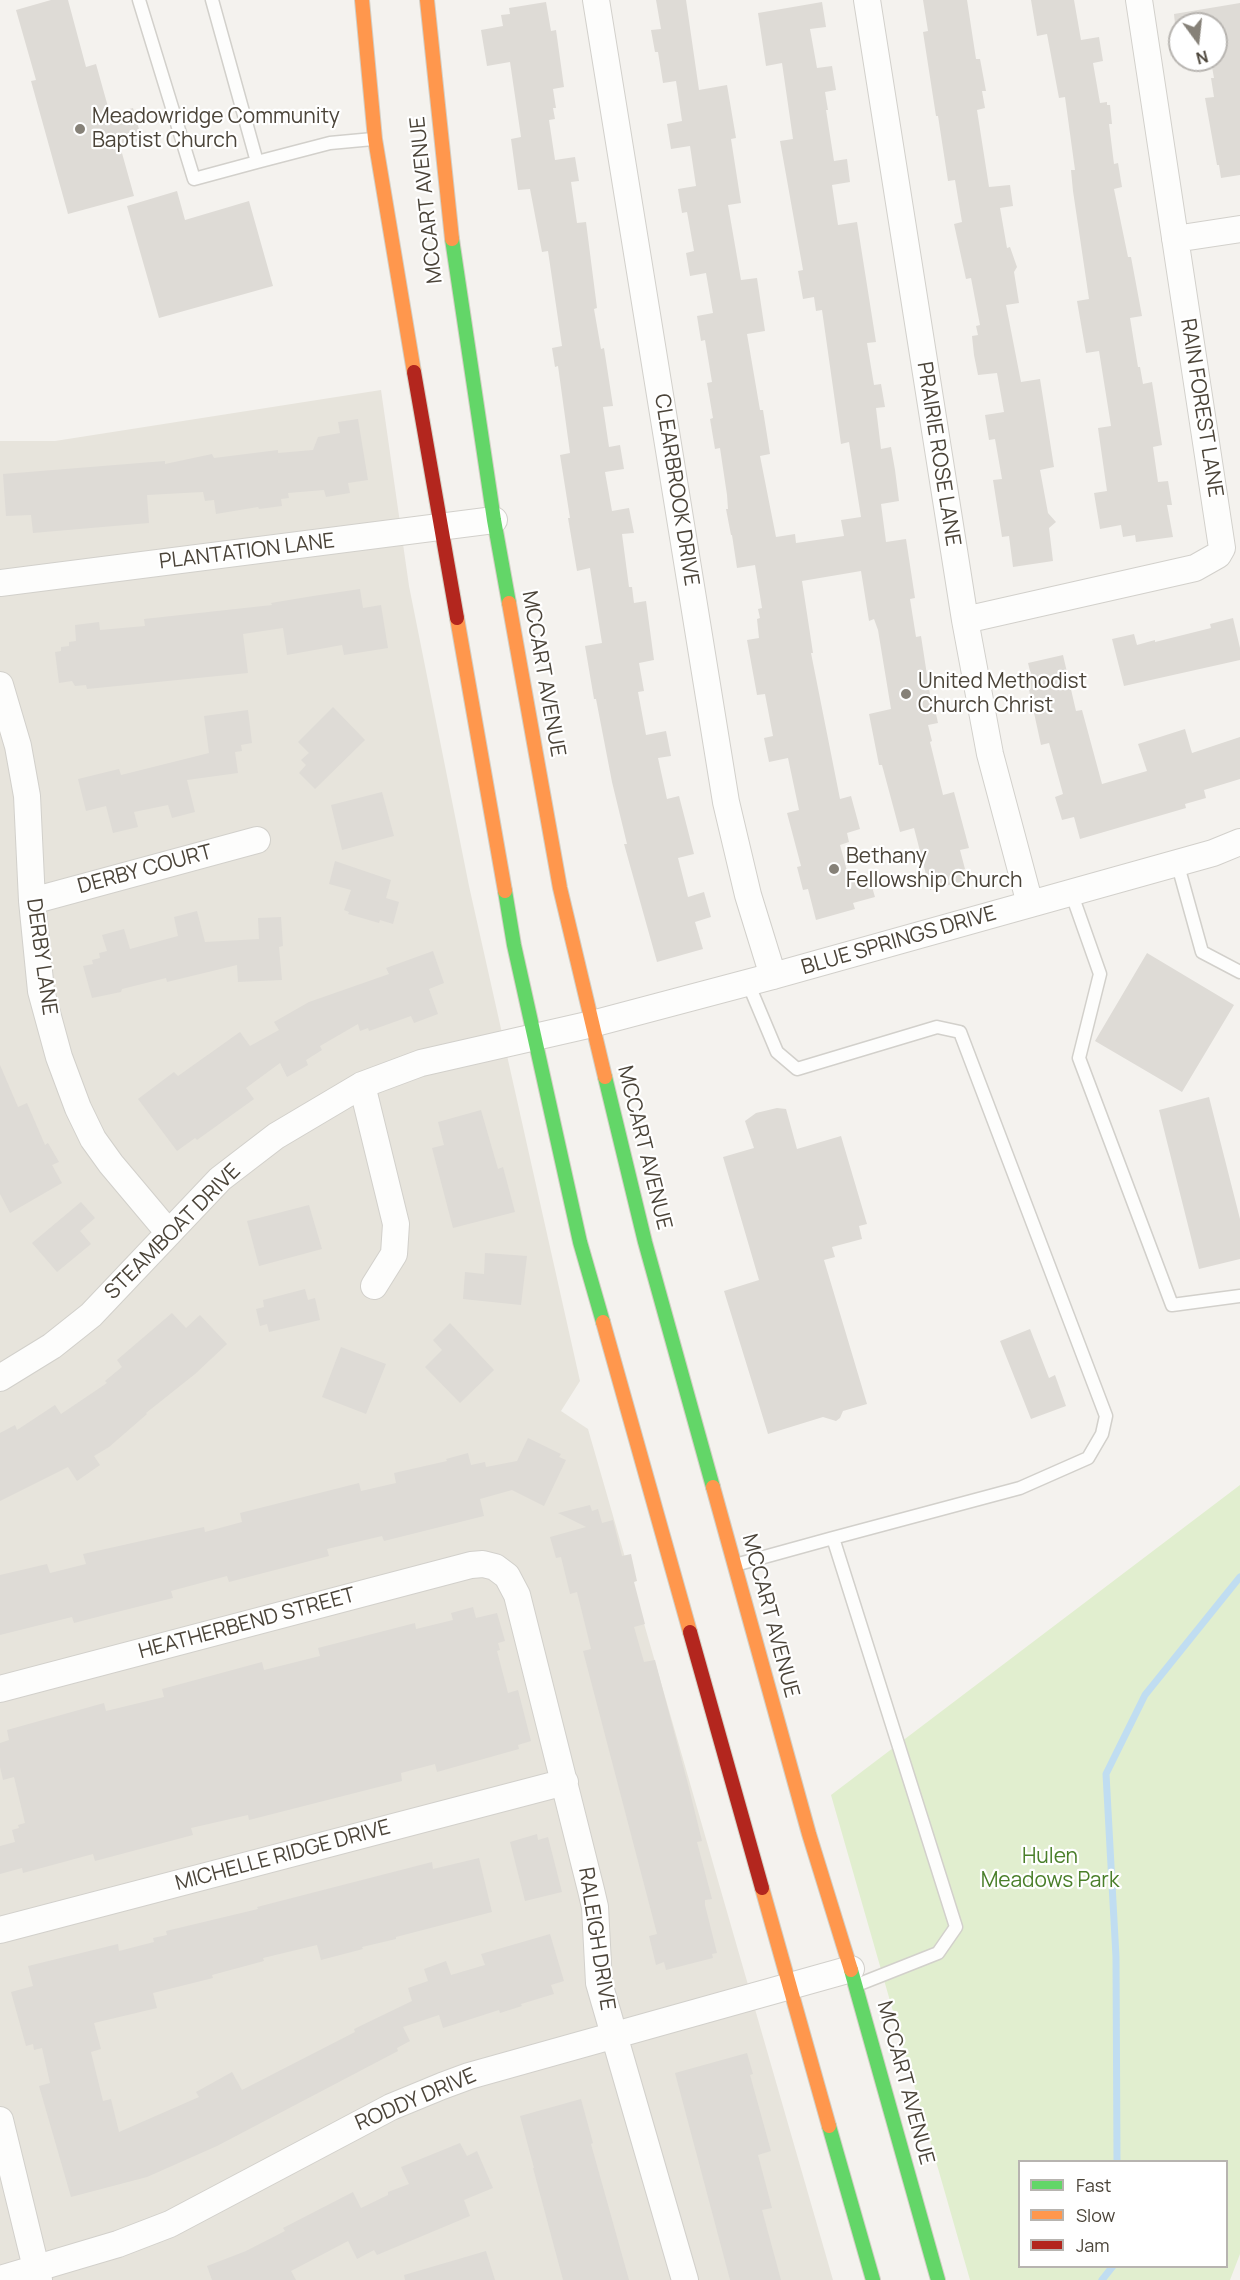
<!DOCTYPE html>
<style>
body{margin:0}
#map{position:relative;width:1240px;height:2280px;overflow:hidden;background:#f4f2ee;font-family:Manrope,sans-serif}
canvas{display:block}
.legend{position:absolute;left:1018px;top:2160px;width:210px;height:108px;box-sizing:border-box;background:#fff;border:2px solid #b7b4b0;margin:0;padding:8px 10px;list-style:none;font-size:18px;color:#4b4439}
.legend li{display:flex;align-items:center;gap:12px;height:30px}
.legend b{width:30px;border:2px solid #b7b4b0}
.north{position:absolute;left:1168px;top:12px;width:60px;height:60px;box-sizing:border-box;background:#fff;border:2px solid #b7b4b0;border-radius:50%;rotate:165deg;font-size:16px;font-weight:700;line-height:24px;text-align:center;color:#4b4439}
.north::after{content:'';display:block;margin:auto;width:21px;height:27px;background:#868178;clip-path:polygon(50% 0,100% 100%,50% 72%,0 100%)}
</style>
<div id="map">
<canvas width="1240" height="2280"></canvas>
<ul class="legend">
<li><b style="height:8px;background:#63d668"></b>Fast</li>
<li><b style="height:8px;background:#ff974d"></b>Slow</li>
<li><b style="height:8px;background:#b3261e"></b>Jam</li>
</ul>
<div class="north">N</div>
</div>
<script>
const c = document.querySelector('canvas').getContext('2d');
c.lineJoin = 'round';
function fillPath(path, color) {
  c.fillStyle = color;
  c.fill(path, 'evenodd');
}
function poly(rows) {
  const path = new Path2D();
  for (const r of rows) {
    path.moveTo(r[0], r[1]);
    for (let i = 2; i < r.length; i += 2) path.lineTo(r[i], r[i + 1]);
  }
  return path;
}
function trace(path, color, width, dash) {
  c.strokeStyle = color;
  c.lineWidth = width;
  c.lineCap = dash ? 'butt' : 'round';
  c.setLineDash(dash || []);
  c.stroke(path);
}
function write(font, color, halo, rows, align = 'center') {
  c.font = font + ' Manrope,sans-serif';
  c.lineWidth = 4.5;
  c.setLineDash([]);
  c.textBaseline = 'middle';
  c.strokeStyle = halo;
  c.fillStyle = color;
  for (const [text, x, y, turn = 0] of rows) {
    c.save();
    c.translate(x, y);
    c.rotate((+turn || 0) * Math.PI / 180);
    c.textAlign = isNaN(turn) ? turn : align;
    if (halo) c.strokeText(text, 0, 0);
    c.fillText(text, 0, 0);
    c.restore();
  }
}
fillPath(poly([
 [381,390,409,586,469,886,580,1381,561,1411,588,1429,833,2280,0,2280,0,441,55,441]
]), '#e7e4dc');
fillPath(poly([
 [1240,1485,1240,2254,1230,2280,970,2280,831,1795],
 [1020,2162,1226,2162,1226,2266,1020,2266]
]), '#e1eecf');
trace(poly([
 [1117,2162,1116,1957,1106,1774,1145,1695,1240,1577],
 [1102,2280,1113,2266]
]), '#c0ddf1', 7);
fillPath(poly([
 [51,0,68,0,86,67,96,64,110,114,133,108,142,140,120,146,134,196,68,214,31,81,36,80,16,10],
 [656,0,686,0,699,90,727,85,736,138,731,139,741,203,728,205,741,280,757,278,765,331,747,334,760,410,763,410,770,454,760,456,776,537,795,534,796,543,844,536,841,520,861,517,849,442,841,444,822,310,816,311,814,297,803,299,798,271,803,270,780,141,793,139,782,63,766,66,758,13,822,2,826,27,810,29,817,68,832,66,836,90,825,92,828,110,826,110,834,161,847,159,850,182,832,185,838,225,857,222,876,342,867,343,874,385,881,384,885,407,876,408,881,449,891,447,895,470,899,501,881,504,886,542,906,539,915,598,910,599,916,637,921,636,931,701,933,700,938,723,928,725,932,741,930,742,943,795,954,792,969,848,960,850,965,869,961,870,964,881,930,890,914,828,900,832,882,765,879,765,869,714,891,709,878,630,874,619,869,621,861,571,802,581,813,653,811,653,840,799,851,796,860,829,847,833,849,842,840,845,850,882,869,877,875,897,853,903,855,909,816,920,808,889,803,890,797,867,801,866,787,813,799,810,788,758,769,762,764,738,773,736,765,694,757,695,747,640,759,638,757,619,760,618,758,609,762,608,755,565,737,568,732,535,731,535,726,509,728,509,727,495,720,448,715,449,710,419,713,418,707,383,712,382,705,340,701,341,697,316,713,313,706,273,690,276,686,253,694,251,687,212,682,213,678,189,696,186,690,146,671,149,667,124,682,121,676,81,663,83,658,52,655,52,651,30,661,29],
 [923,0,967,0,976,59,980,59,986,91,982,91,985,108,977,110,989,187,1010,185,1013,206,1000,208,1007,248,1010,247,1017,267,1014,272,1019,303,1006,305,1021,382,1040,379,1054,467,1040,470,1048,513,1056,522,1049,528,1053,561,1013,567,1009,536,1002,537,993,480,1002,479,995,439,989,440,985,415,1004,412,997,373,978,375,974,355,972,336,978,335,976,326,980,325,971,278,966,279,954,224,962,222,955,180,948,181,938,116,936,116,923,32,928,31],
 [1031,0,1074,0,1081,40,1099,37,1103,61,1093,63,1100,103,1107,102,1107,105,1110,105,1112,124,1109,124,1114,164,1118,163,1122,187,1114,189,1128,257,1131,257,1142,316,1130,318,1138,367,1140,367,1143,384,1152,382,1162,445,1153,447,1158,482,1168,481,1172,505,1167,505,1173,537,1136,542,1135,535,1123,537,1121,525,1100,529,1094,493,1107,491,1098,428,1111,426,1099,351,1086,353,1077,301,1089,299,1073,191,1071,170,1075,170,1065,97,1059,98,1047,34,1037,36],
 [546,2,551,31,556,30,564,87,553,89,556,108,553,108,555,119,549,120,555,160,575,157,579,181,571,182,577,223,586,222,597,308,594,309,601,349,604,348,613,406,603,407,609,447,620,445,624,469,605,472,612,511,629,508,634,533,622,534,629,587,632,587,634,603,646,601,654,660,639,663,644,691,638,692,646,735,666,731,671,756,658,758,667,799,679,796,694,854,678,858,688,897,704,892,711,917,695,922,703,949,657,962,624,844,627,844,612,782,596,699,594,699,585,646,602,643,590,568,577,571,568,518,570,518,560,455,570,453,558,366,555,367,552,348,562,346,548,251,542,252,530,189,518,190,511,139,521,137,510,62,487,66,481,30,503,26,501,15,510,14,509,8],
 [1240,3,1240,175,1221,178,1219,165,1217,165,1205,98,1214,97,1211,78,1214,78,1212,67,1216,66,1216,24,1175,24,1174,14],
 [177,191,185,220,249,201,273,286,159,318,127,206],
 [358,419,368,480,348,483,350,493,326,497,324,490,288,493,289,498,281,499,282,506,259,509,258,507,216,514,214,500,205,501,203,492,147,495,149,523,33,533,31,515,6,516,3,474,165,461,165,464,212,454,214,458,278,450,278,453,313,450,318,437,340,433,338,422],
 [360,589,363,608,381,605,388,648,344,655,342,645,287,655,283,628,243,634,248,673,87,689,86,685,75,686,72,681,59,683,55,652,61,651,61,647,69,646,69,642,76,641,75,625,99,622,100,630,145,626,144,619,272,605,271,603,313,596],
 [1233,618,1240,648,1240,660,1124,686,1112,639,1134,634,1137,645,1155,640,1155,642,1211,628,1210,624],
 [1063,655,1076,711,1082,710,1102,784,1147,771,1138,744,1185,729,1192,753,1240,737,1240,779,1204,790,1206,798,1185,804,1186,808,1080,839,1074,817,1062,820,1055,797,1063,794,1049,743,1041,745,1026,676,1031,675,1028,663],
 [333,707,365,740,315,789,299,773,306,765,301,760,309,753,298,742],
 [248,710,252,743,241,745,242,751,235,752,238,773,187,780,195,812,172,818,168,805,134,812,138,827,113,833,106,806,86,811,78,779,119,769,121,775,209,753,204,716],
 [382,792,394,836,342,850,331,805],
 [335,861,391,880,386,898,399,902,393,924,380,920,379,923,348,914,349,912,344,910,351,890,329,884],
 [197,911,205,942,259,939,258,918,281,917,283,946,279,947,282,980,238,982,237,965,167,982,166,978,122,989,121,992,92,998,83,966,93,964,92,960,100,958,99,953,107,951,102,935,124,929,130,949,178,936,174,917],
 [433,951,444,983,429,989,438,1014,414,1023,411,1016,369,1031,368,1028,360,1031,358,1024,320,1046,322,1050,306,1060,308,1065,287,1077,280,1063,246,1088,254,1099,197,1140,195,1138,177,1151,138,1099,174,1072,178,1076,240,1032,250,1046,279,1030,274,1022,309,1002,389,974,386,968],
 [1147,953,1234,1005,1182,1092,1095,1041],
 [0,1065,18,1107,27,1103,45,1145,48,1143,59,1162,52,1165,62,1183,10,1213,0,1194],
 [1209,1097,1240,1219,1240,1259,1199,1269,1159,1110],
 [777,1108,786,1109,797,1149,841,1136,867,1224,859,1226,862,1239,832,1247,835,1257,824,1260,867,1404,843,1411,840,1418,836,1421,823,1417,768,1434,724,1291,759,1280,723,1157,754,1148,745,1121,756,1113],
 [481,1110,498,1169,503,1167,515,1212,453,1228,432,1148,444,1145,438,1122],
 [81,1202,95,1218,80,1231,91,1244,57,1272,32,1243],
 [309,1205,322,1249,259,1266,247,1221],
 [485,1253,527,1256,521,1305,463,1299,465,1272,484,1274],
 [305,1289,308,1300,315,1298,320,1320,269,1332,267,1324,260,1326,256,1309,264,1307,263,1300],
 [172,1313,186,1328,200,1315,227,1344,195,1374,146,1413,147,1414,109,1447,94,1456,100,1465,77,1481,68,1467,0,1501,0,1433,15,1425,17,1430,55,1405,61,1414,107,1383,105,1381,122,1367,117,1360],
 [450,1323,494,1370,460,1403,425,1367,442,1350,433,1340],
 [1030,1329,1049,1378,1055,1375,1066,1406,1031,1419,1000,1341],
 [341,1347,386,1364,366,1414,322,1397],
 [528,1438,561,1454,559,1457,566,1460,544,1506,512,1490,480,1499,484,1516,384,1541,382,1536,327,1549,329,1556,229,1582,227,1576,171,1591,173,1598,105,1615,74,1623,72,1617,0,1635,0,1575,47,1564,50,1573,86,1564,83,1554,204,1527,205,1532,242,1522,240,1513,359,1483,361,1491,396,1483,394,1473,447,1461,446,1459,468,1453,471,1465,485,1462,486,1467,517,1461],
 [590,1505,592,1511,598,1509,602,1523,613,1520,622,1556,631,1554,637,1581,634,1582,645,1624,634,1627,644,1662,655,1660,689,1788,702,1841,697,1842,712,1899,705,1900,705,1905,717,1953,712,1954,713,1958,666,1970,664,1962,656,1965,649,1936,657,1934,583,1651,591,1649,577,1592,570,1594,561,1557,556,1558,550,1537,586,1527,558,1513],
 [473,1607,476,1618,497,1613,505,1641,498,1643,500,1650,497,1651,508,1693,518,1690,531,1741,518,1745,519,1749,437,1772,435,1764,401,1773,402,1781,249,1820,248,1815,191,1828,193,1835,95,1861,93,1854,23,1873,22,1868,0,1874,0,1846,15,1842,12,1830,19,1828,18,1825,25,1823,14,1777,3,1780,0,1767,0,1743,9,1740,7,1730,104,1703,106,1711,164,1697,162,1689,262,1662,264,1670,320,1656,318,1648,415,1623,416,1629,453,1620,451,1613],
 [537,1834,538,1840,548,1837,562,1892,525,1901,510,1842],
 [479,1858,492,1912,396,1937,396,1939,362,1947,363,1949,321,1960,317,1945,263,1958,264,1961,212,1975,213,1978,153,1993,157,2008,94,2023,101,2049,91,2052,103,2101,111,2099,119,2132,199,2097,196,2092,232,2072,242,2090,355,2032,354,2029,412,2001,408,1988,428,1981,424,1969,446,1961,451,1975,485,1965,481,1954,550,1934,564,1981,551,1985,554,1994,521,2004,522,2006,500,2013,499,2010,443,2028,439,2015,403,2027,410,2041,397,2048,398,2051,217,2146,147,2177,71,2197,39,2086,50,2083,42,2048,34,2050,33,2044,26,2046,11,1992,33,1986,28,1966,118,1944,119,1951,154,1942,153,1938,167,1935,166,1931,258,1909,257,1907,432,1862,433,1869],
 [747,2053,753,2074,750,2075,771,2151,758,2155,772,2208,762,2210,781,2280,730,2280,675,2073],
 [581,2099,593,2143,591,2144,629,2280,563,2280,533,2168,534,2168,520,2116],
 [460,2143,467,2156,477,2151,493,2188,464,2200,470,2216,377,2255,374,2250,357,2259,348,2241,291,2271,296,2280,212,2280,207,2266,246,2251,285,2231,283,2228,353,2192,361,2208,388,2195,388,2192,409,2184,401,2167],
 [486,2251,495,2280,405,2280,404,2275]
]), '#dedbd6');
const lane = poly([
 [139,0,194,179,257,162],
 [212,0,257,162,330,143,373,139],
 [1177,862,1202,952,1240,972],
 [1071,892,1100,974,1079,1058,1172,1305,1240,1296],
 [748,983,777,1052,797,1069,937,1027,960,1032,1106,1416,1102,1434,1088,1458,1020,1488,833,1538],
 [735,1565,833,1538,956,1927,938,1953,857,1985]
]);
const street = poly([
 [596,0,726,802,748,895,773,976],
 [867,0,965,620,990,754,1030,904],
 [1175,239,1240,229],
 [0,583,494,520],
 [965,620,1195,568,1218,555,1222,548,1139,0],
 [0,685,18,746,27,796,32,901,41,991,59,1057,78,1108,93,1139,111,1164,169,1233],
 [32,901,257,840],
 [362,1085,396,1224,394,1254,374,1286],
 [0,1378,52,1346,91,1315,220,1179,276,1136,362,1085,421,1063,592,1024,773,976,1213,853,1240,842],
 [0,1689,471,1565,483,1564,495,1567,507,1576,517,1595,591,1890,595,1907,599,1983,685,2280],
 [0,1930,565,1782],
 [0,2120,39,2280],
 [0,2279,118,2244,170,2224,391,2107,442,2086,469,2076,851,1969]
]);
const fast = poly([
 [452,239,494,520,509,603],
 [505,891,514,945,580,1242,603,1322],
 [605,1077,645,1242,713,1487],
 [851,1970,938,2280],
 [829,2126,873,2280]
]);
const slow = poly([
 [362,0,375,139,414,372],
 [427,0,452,239],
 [509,603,560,888,605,1077],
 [457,618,505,891],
 [603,1322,690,1632],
 [713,1487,809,1834,851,1970],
 [762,1888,829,2126]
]);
const jam = poly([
 [414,372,457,618],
 [690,1632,762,1888]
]);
trace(lane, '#d2d0cb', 15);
trace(street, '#d2d0cb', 28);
trace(fast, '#d3cfc5', 16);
trace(slow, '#d3cfc5', 16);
trace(jam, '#d3cfc5', 16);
trace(lane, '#fdfdfc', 12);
trace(street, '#fdfdfc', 26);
trace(fast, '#63d668', 14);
trace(slow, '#ff974d', 14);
trace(jam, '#b3261e', 14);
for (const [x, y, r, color] of [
 [80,129,6,"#868178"],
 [906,694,6,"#868178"],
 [834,869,6,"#868178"]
]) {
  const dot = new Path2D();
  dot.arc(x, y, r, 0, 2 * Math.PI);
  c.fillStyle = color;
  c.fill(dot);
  trace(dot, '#fff', 2);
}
write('21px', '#4b4439', '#fff', [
 ["Meadowridge Community",92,117],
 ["Baptist Church",92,141],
 ["United Methodist",918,682],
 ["Church Christ",918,706],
 ["Bethany",846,857],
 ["Fellowship Church",846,881]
], 'left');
write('21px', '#4b4439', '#fff', [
 ["MCCART AVENUE",427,200,-96],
 ["RAIN FOREST LANE",1201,408,81],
 ["PRAIRIE ROSE LANE",938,454,81],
 ["CLEARBROOK DRIVE",676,490,81],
 ["PLANTATION LANE",247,552,-7],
 ["MCCART AVENUE",543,674,80],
 ["DERBY COURT",145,870,-15],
 ["BLUE SPRINGS DRIVE",899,941,-16],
 ["DERBY LANE",41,957,82],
 ["MCCART AVENUE",644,1148,76],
 ["STEAMBOAT DRIVE",173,1232,-45],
 ["MCCART AVENUE",770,1616,75],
 ["HEATHERBEND STREET",247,1624,-15],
 ["MICHELLE RIDGE DRIVE",283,1856,-15],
 ["RALEIGH DRIVE",596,1939,81],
 ["MCCART AVENUE",905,2083,75],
 ["RODDY DRIVE",416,2100,-23]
]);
write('21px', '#4a7f2a', '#fff', [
 ["Hulen",1050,1857],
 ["Meadows Park",1050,1881]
]);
</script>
